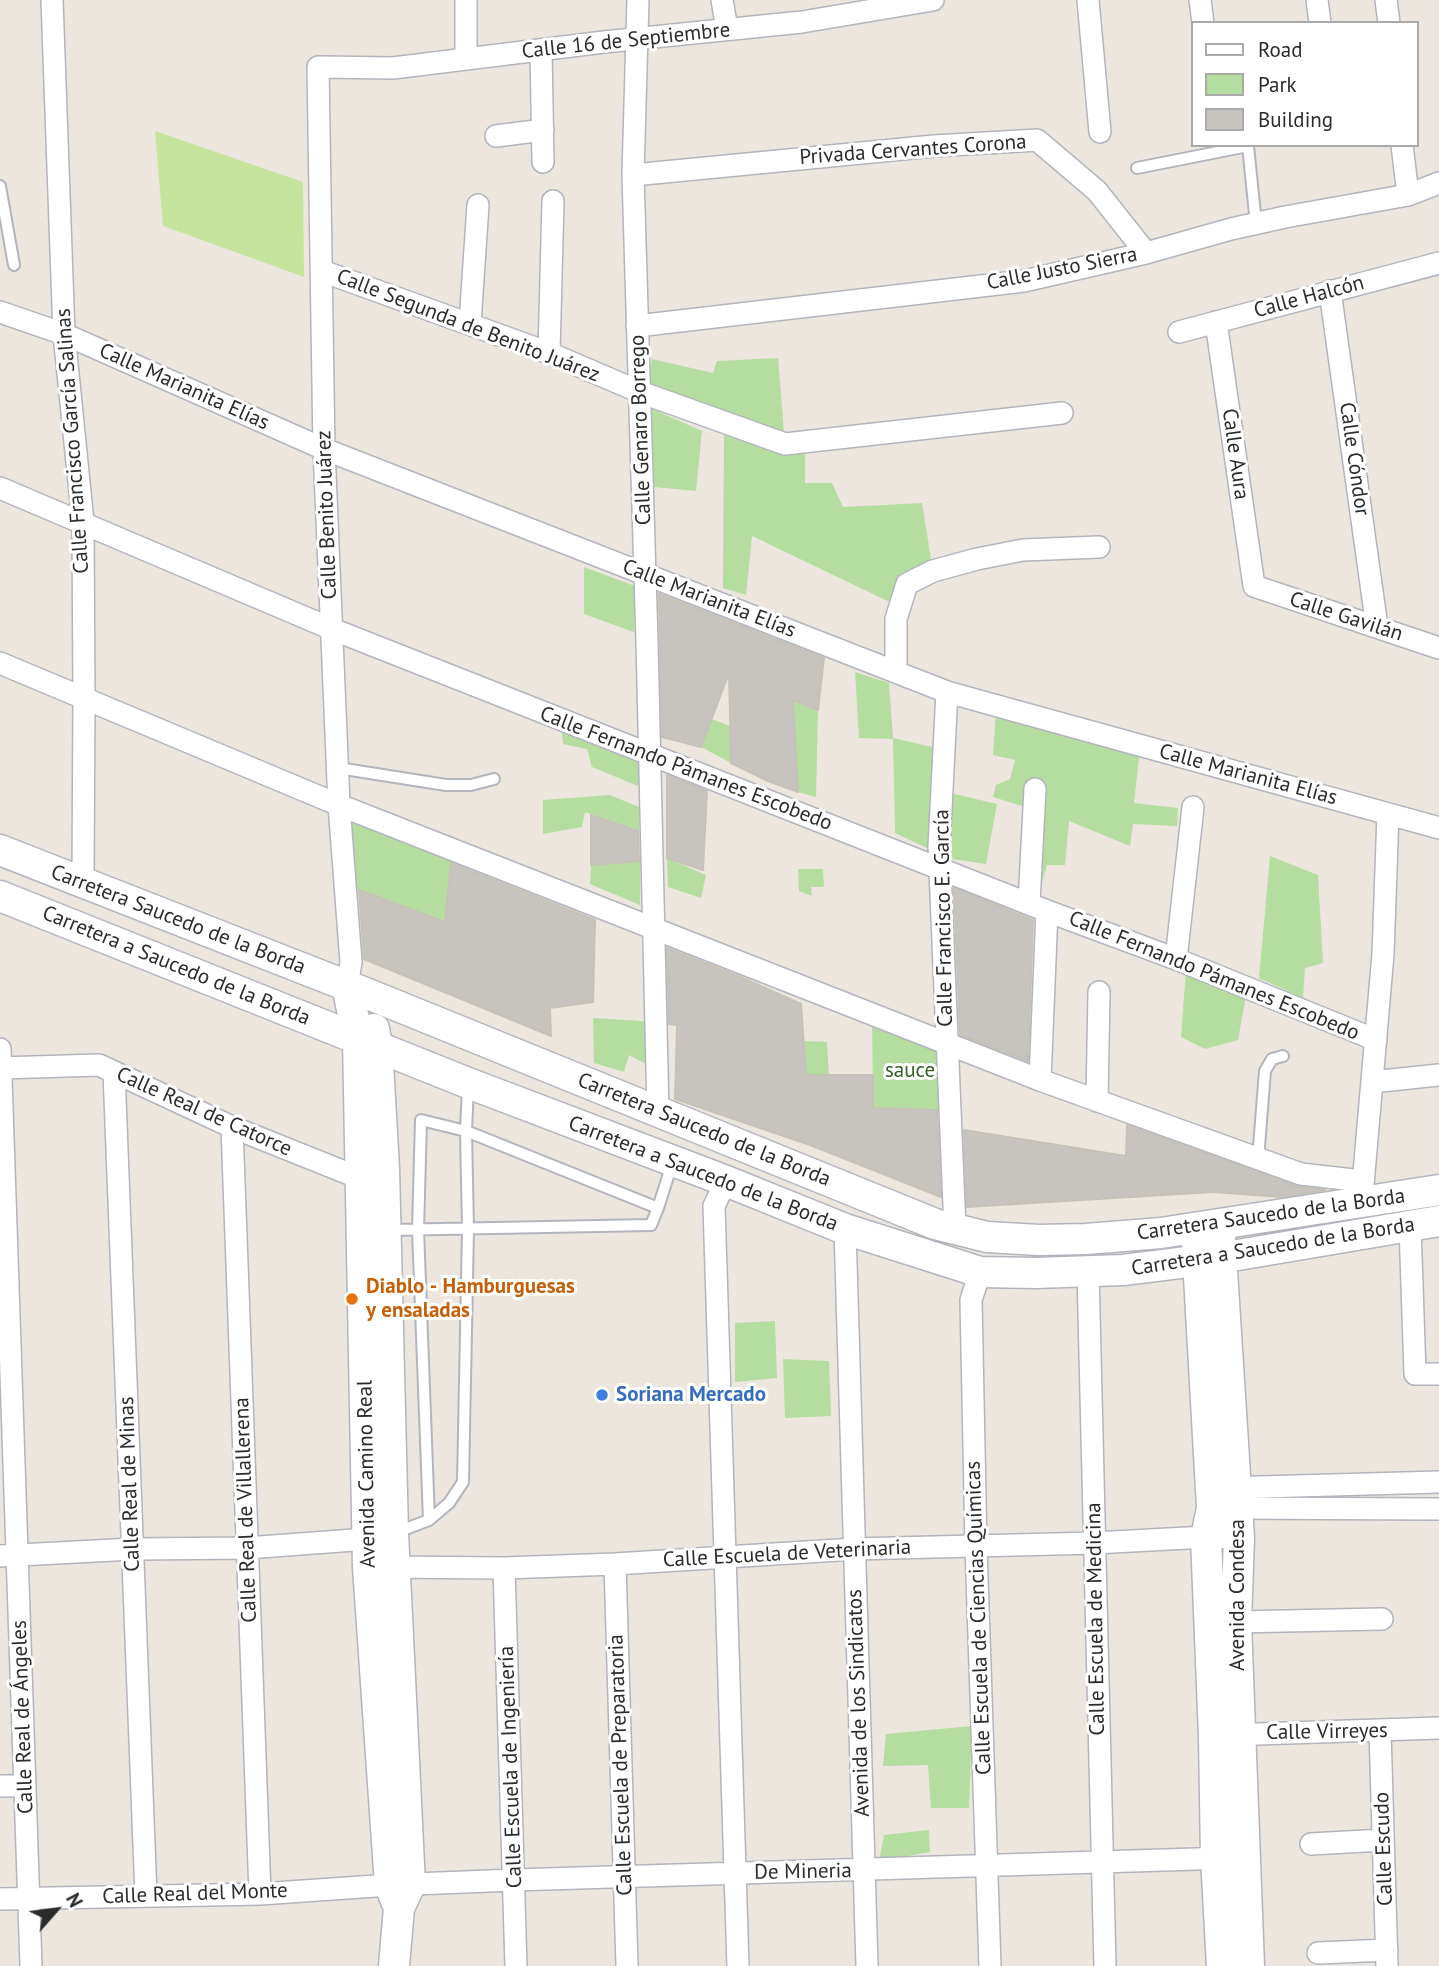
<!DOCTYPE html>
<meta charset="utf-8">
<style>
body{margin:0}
#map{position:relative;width:1439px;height:1966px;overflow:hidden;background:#ece6df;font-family:"PT Sans",sans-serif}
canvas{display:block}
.legend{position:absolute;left:1191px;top:21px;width:228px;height:126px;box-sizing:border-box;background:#fff;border:2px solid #aaa;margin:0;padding:9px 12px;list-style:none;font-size:21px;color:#2b2b2b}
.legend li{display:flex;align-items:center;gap:14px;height:35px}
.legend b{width:35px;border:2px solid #aaa}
.north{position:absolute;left:21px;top:1875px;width:70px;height:70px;-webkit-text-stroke:5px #fff;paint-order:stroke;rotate:62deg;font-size:19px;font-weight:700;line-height:28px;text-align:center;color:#2b2b2b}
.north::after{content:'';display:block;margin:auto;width:24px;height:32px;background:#2b2b2b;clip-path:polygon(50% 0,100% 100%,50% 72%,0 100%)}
</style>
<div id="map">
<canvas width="1439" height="1966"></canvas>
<ul class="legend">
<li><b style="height:9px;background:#fff"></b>Road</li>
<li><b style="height:19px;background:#b5dda0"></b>Park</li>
<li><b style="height:19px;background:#c7c3be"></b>Building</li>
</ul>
<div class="north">N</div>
</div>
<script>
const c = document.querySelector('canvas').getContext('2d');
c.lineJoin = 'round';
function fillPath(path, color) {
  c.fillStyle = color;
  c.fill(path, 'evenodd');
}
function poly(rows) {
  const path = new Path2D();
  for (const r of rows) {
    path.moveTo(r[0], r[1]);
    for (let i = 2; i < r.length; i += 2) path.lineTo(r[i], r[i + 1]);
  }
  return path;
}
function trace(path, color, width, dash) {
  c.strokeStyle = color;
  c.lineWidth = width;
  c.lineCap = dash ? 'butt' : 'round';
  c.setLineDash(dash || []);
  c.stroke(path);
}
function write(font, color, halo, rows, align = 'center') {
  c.font = font + ' "PT Sans",sans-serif';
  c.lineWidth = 6;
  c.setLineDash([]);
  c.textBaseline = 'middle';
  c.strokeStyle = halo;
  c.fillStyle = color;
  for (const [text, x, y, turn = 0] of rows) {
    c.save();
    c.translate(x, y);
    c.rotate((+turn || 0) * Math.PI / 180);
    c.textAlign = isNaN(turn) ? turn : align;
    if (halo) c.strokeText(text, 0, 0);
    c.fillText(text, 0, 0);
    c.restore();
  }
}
fillPath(poly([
 [778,358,785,444,647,395,652,359,713,373,717,361],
 [650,408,702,431,696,491,654,487],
 [724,435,805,449,805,483,832,483,843,507,922,503,933,571,900,607,752,536,746,595,723,588],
 [584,567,635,586,634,632,584,614],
 [855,672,889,683,893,738,937,748,931,850,895,833,893,739,859,738],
 [793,700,818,710,816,797,798,792],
 [996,711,1133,752,1139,758,1134,803,1178,808,1177,826,1133,824,1130,846,1069,821,1065,865,1047,865,1042,882,1035,881,1025,807,993,797,996,785,1010,779,1015,760,993,755],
 [560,719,650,754,638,786,592,767,587,749,563,744],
 [712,719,730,726,731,763,701,747],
 [950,793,997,804,986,864,952,859],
 [610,795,639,807,639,831,585,812,582,827,543,834,543,800],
 [351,810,453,850,445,922,398,906,355,888],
 [1270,856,1318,875,1323,963,1305,968,1303,998,1259,978],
 [667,858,706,875,701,898,668,887],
 [640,861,640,905,590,884,591,865],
 [798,869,823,869,824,887,811,887,812,896,799,891],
 [1186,969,1246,996,1238,1040,1205,1049,1181,1037],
 [872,1014,947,1044,950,1110,873,1108],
 [593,1018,656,1022,657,1070,629,1055,624,1072,594,1063],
 [804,1041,827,1042,829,1077,806,1075],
 [775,1321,777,1378,735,1382,735,1323],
 [783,1359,829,1361,831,1416,785,1418],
 [972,1726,969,1808,931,1808,928,1765,883,1766,886,1734],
 [929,1830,930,1852,879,1861,884,1835]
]), '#b5dda0');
fillPath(poly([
 [155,131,303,182,304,277,163,226]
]), '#c6e49d');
const building = poly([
 [659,594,824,658,818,710,793,700,798,792,768,781,731,763,729,673,701,747,662,737,659,594],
 [667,775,707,791,703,870,667,858,667,775],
 [591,815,638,831,639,861,591,865,591,815],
 [451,863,595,920,593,1002,550,1008,551,1036,364,959,359,890,445,922,451,863],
 [954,888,1033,920,1028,1061,960,1035,954,888],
 [667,948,743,978,801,1004,806,1075,873,1075,873,1108,937,1110,941,1197,810,1145,675,1099,677,1025,669,1024,667,948],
 [1127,1125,1297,1186,1325,1190,1282,1197,1213,1192,967,1207,964,1130,1126,1156,1127,1125]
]);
fillPath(building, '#c7c3be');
trace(building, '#c7c2b8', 2);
const lane = poly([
 [1137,168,1248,146,1256,224],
 [0,186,14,265],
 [338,768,446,785,471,785,494,779],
 [1258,1159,1265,1071,1272,1059,1283,1056],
 [388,1230,651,1225,658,1208,672,1164],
 [429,1520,418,1230,421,1120,466,1131,658,1208],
 [395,1533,429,1520,449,1503,463,1482,468,1229,466,1131,468,1086]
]);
const street = poly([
 [52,0,64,334,83,522,84,698,83,882],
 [466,0,466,59],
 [638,0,633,175,647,642,658,1112],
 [722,0,727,29],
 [1088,0,1100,132],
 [1200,0,1203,23],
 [1317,0,1320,23],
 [1386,0,1389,23],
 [541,50,543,162],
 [496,136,543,130],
 [1402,145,1408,195],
 [633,175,934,146,1037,140,1097,191,1146,253],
 [322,271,549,353,640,392,785,444,1062,413],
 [1330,291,1377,627],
 [0,312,64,334,324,449,947,692,1439,828],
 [1216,322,1254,586,1439,648],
 [470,323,478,205],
 [637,326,1024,281,1146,253,1231,229,1285,217,1408,195,1439,183],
 [1179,332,1439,263],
 [549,353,553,201],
 [0,488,332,629,1047,911,1176,959,1376,1040],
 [0,663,339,805,1040,1080,1301,1174,1362,1181],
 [896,672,896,619,907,584,933,571,977,559,1023,550,1099,547],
 [947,692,939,847,955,1229],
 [1029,903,1035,789],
 [1176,959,1193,807],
 [347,986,351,962,339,805,324,449,318,67,393,68,604,42,802,22,933,0],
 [0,1049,31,1966],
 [0,1068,99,1065,232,1127,362,1179],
 [114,1072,146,1896],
 [1040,1080,1047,911],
 [1372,1082,1439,1075],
 [1097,1101,1099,992],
 [232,1127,260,1894],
 [726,1181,714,1206,738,1966],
 [1362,1196,1383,954,1388,814],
 [1410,1226,1415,1374,1439,1374],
 [845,1229,867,1966],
 [980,1272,971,1300,976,1546,990,1966],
 [1088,1272,1105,1966],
 [1224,1488,1439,1482],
 [1224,1508,1439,1509],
 [0,1556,133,1549,247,1548,367,1539,379,1537],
 [615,1564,627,1966],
 [381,1567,504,1568,615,1564,854,1549,1094,1543,1206,1537,1239,1538],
 [504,1568,516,1966],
 [1236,1622,1382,1619],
 [1380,1731,1387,1966],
 [1227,1735,1439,1728],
 [0,1786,25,1786],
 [1311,1844,1383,1840],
 [0,1899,260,1894,390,1885,514,1880,1229,1858],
 [1318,1953,1387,1950]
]);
const secondary = poly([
 [0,850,368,994,935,1224,987,1237,1039,1240,1086,1239,1161,1233,1439,1190],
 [0,896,468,1083,726,1181,845,1229,980,1272,1036,1273,1123,1270,1220,1258,1439,1221],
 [347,986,358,1038,368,1567,390,1885,396,1901],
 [374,1029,377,1045,384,1168,393,1533,410,1885,399,1908,394,1966],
 [1220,1239,1239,1538,1236,1622,1249,1966],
 [1197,1241,1212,1508,1206,1537,1214,1737,1216,1858,1222,1966]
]);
trace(lane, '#b2b5bd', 14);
trace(street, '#b2b5bd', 24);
trace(secondary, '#b2b5bd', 33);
trace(lane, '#fff', 10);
trace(street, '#fff', 21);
trace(secondary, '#fff', 30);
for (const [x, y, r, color] of [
 [352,1299,7,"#e8710a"],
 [602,1395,7,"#3f7fe0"]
]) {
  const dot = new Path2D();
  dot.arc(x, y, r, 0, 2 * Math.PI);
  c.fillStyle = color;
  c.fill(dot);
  trace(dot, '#fff', 2.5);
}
write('21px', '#2b2b2b', '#fff', [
 ["Calle 16 de Septiembre",626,41,-6],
 ["Privada Cervantes Corona",913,150,-4],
 ["Calle Justo Sierra",1062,269,-11],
 ["Calle Halcón",1309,297,-15],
 ["Calle Segunda de Benito Juárez",468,326,21],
 ["Calle Marianita Elías",184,387,24],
 ["Calle Genaro Borrego",641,430,-92],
 ["Calle Francisco García Salinas",73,441,-94],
 ["Calle Aura",1235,454,82],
 ["Calle Cóndor",1354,459,82],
 ["Calle Benito Juárez",327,515,-92],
 ["Calle Marianita Elías",709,599,21],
 ["Calle Gavilán",1346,617,18],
 ["Calle Fernando Pámanes Escobedo",686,769,21],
 ["Calle Marianita Elías",1248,775,15],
 ["Calle Francisco E. García",944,918,-91],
 ["Carretera Saucedo de la Borda",178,920,21],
 ["Carretera a Saucedo de la Borda",176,966,22],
 ["Calle Fernando Pámanes Escobedo",1214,976,22],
 ["Calle Real de Catorce",204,1112,24],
 ["Carretera Saucedo de la Borda",704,1130,22],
 ["Carretera a Saucedo de la Borda",703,1174,21],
 ["Carretera Saucedo de la Borda",1271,1215,-8],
 ["Carretera a Saucedo de la Borda",1273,1247,-9],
 ["Avenida Camino Real",367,1474,-91],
 ["Calle Real de Minas",130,1484,-92],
 ["Calle Real de Villallerena",246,1510,-92],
 ["Calle Escuela de Veterinaria",787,1554,-3],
 ["Avenida Condesa",1238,1595,-90],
 ["Calle Escuela de Ciencias Químicas",979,1618,-92],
 ["Calle Escuela de Medicina",1096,1619,-91],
 ["Avenida de los Sindicatos",859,1703,-92],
 ["Calle Real de Ángeles",23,1717,-92],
 ["Calle Virreyes",1327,1732,-1],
 ["Calle Escuela de Preparatoria",621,1765,-92],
 ["Calle Escuela de Ingeniería",511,1767,-92],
 ["Calle Escudo",1384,1849,-92],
 ["De Mineria",803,1872,-1],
 ["Calle Real del Monte",195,1894,-2]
]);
write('21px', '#2f6321', '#fff', [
 ["sauce",910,1071]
]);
write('bold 21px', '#c56008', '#fff', [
 ["Diablo - Hamburguesas",366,1287],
 ["y ensaladas",366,1311]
], 'left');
write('bold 21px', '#366cbe', '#fff', [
 ["Soriana Mercado",616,1395]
], 'left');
</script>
